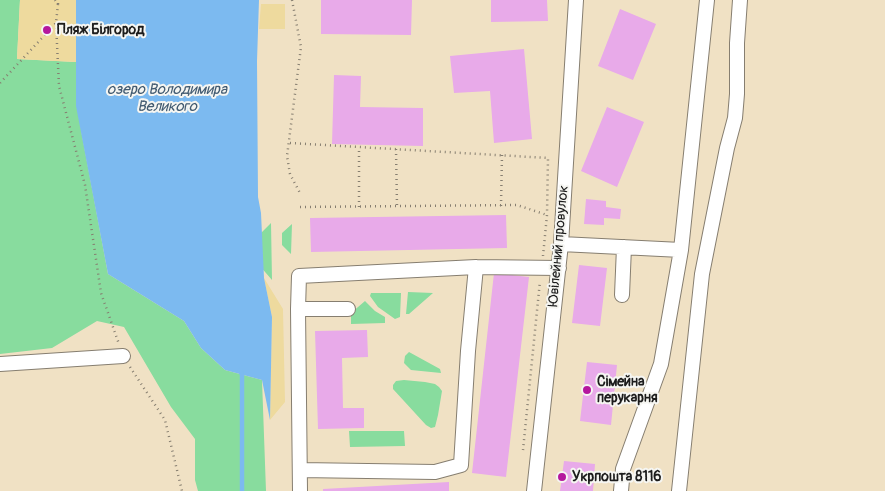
<!DOCTYPE html>
<meta charset="utf-8">
<style>
body{margin:0}
canvas{display:block;background:#f0e1c4}
</style>
<canvas width="885" height="491"></canvas>
<script>
const c = document.querySelector('canvas').getContext('2d');
c.lineJoin = 'round';
function fillPath(path, color) {
  c.fillStyle = color;
  c.fill(path, 'evenodd');
}
function poly(rows) {
  const path = new Path2D();
  for (const r of rows) {
    path.moveTo(r[0], r[1]);
    for (let i = 2; i < r.length; i += 2) path.lineTo(r[i], r[i + 1]);
  }
  return path;
}
function trace(path, color, width, dash) {
  c.strokeStyle = color;
  c.lineWidth = width;
  c.lineCap = dash ? 'butt' : 'round';
  c.setLineDash(dash || []);
  c.stroke(path);
}
function write(font, color, halo, rows, align = 'center') {
  c.font = font + ' Pangolin,sans-serif';
  c.lineWidth = 4;
  c.setLineDash([]);
  c.textBaseline = 'middle';
  c.strokeStyle = halo;
  c.fillStyle = color;
  for (const [text, x, y, turn = 0] of rows) {
    c.save();
    c.translate(x, y);
    c.rotate((+turn || 0) * Math.PI / 180);
    c.textAlign = isNaN(turn) ? turn : align;
    if (halo) c.strokeText(text, 0, 0);
    c.fillText(text, 0, 0);
    c.restore();
  }
}
fillPath(poly([
 [0,0,20,0,17,59,76,62,81,130,108,274,184,321,201,348,225,370,262,380,266,491,198,491,195,480,195,439,171,407,124,327,97,321,52,348,0,354],
 [271,223,272,280,259,265,259,235],
 [292,224,291,254,282,245,282,233],
 [408,292,433,293,409,314,406,314],
 [371,293,401,293,400,317,395,319,378,307,370,296],
 [365,301,375,311,385,317,385,323,351,324,351,313],
 [409,352,440,369,441,373,411,370,404,363,405,356],
 [404,380,425,382,435,384,439,387,442,391,438,415,435,427,431,428,426,425,393,389,393,385,396,381],
 [349,431,404,431,405,446,350,447]
]), '#88dc9e');
fillPath(poly([
 [20,0,76,0,76,62,17,59],
 [261,4,285,4,285,29,259,29],
 [264,278,283,309,285,402,270,420,272,317]
]), '#eeda9e');
fillPath(poly([
 [76,0,259,0,257,61,258,197,261,213,264,278,272,317,270,420,262,380,225,370,201,348,184,321,108,274,76,106]
]), '#7cbaf0');
trace(poly([
 [240,370,242,375,242,491]
]), '#7cbaf0', 4.5);
fillPath(poly([
 [321,0,412,0,411,35,321,34],
 [491,0,547,0,548,21,491,22],
 [620,9,656,24,633,80,598,66],
 [524,49,532,139,494,143,490,91,454,93,450,56],
 [334,75,361,76,360,107,423,108,423,146,332,144],
 [607,107,644,122,617,187,581,171],
 [586,199,606,201,606,207,621,209,620,219,604,218,604,225,584,224],
 [506,215,507,248,311,252,310,218],
 [579,265,607,268,600,326,572,323],
 [494,273,529,277,506,477,472,473],
 [367,330,368,357,342,358,343,408,364,408,364,428,318,429,315,331],
 [587,362,617,365,611,425,580,421],
 [564,461,595,464,593,491,560,491],
 [449,482,449,491,323,491,323,489]
]), '#e8aae9');
const minor = poly([
 [561,244,681,250,707,0],
 [622,295,624,247],
 [298,309,348,309],
 [0,364,123,356],
 [300,470,435,472,461,465,468,351,476,267],
 [300,491,298,309,299,276,476,267,559,268],
 [534,491,561,244,576,0],
 [621,491,623,469,661,364,681,250],
 [679,491,702,274,727,148,735,118,737,94,737,43,740,0]
]);
trace(minor, '#867e70', 16);
trace(poly([
 [55,0,58,4,58,0],
 [292,0,301,47,287,156,290,174,301,195],
 [56,23,59,86,85,185,101,293,119,344],
 [0,83,56,23,58,4],
 [290,143,548,158,547,214],
 [396,149,397,206],
 [501,206,502,155],
 [300,207,517,205,547,215],
 [359,207,359,147],
 [543,256,547,215],
 [130,367,165,420,182,491],
 [523,450,540,281]
]), '#867e70', 2.5, [1, 4]);
trace(minor, '#fff', 14);
for (const [x, y, r, color] of [
 [47,30,5,"#b5179e"],
 [587,390,5,"#b5179e"],
 [562,477,5,"#b5179e"]
]) {
  const dot = new Path2D();
  dot.arc(x, y, r, 0, 2 * Math.PI);
  c.fillStyle = color;
  c.fill(dot);
  trace(dot, '#f6f6f2', 2);
}
write('bold 14px', '#1c1c1c', '#f6f6f2', [
 ["Пляж Білгород",57,30],
 ["Сімейна",597,382],
 ["перукарня",597,398],
 ["Укрпошта 8116",572,477]
], 'left');
write('14px', '#1c1c1c', '#f6f6f2', [
 ["Ювілейний провулок",559,246,-85]
]);
write('italic 15px', '#425b71', '#f6f6f2', [
 ["озеро Володимира",167,90],
 ["Великого",167,107]
]);
</script>
